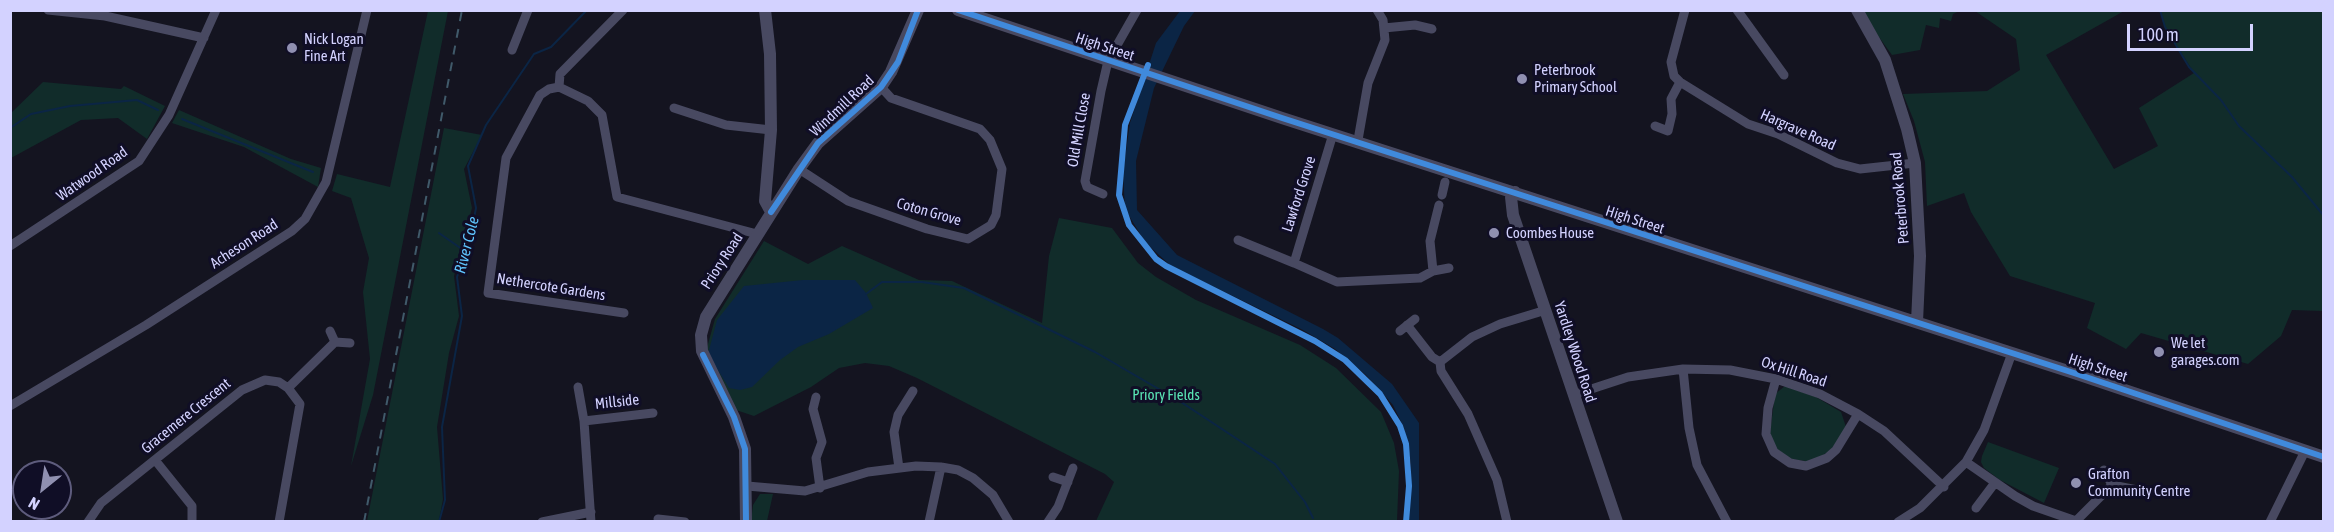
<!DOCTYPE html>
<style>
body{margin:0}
#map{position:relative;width:2334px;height:532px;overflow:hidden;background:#141420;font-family:"Asap Condensed",sans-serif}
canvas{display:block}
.frame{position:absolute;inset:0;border:12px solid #d3d2ff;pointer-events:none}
.north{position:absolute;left:12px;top:460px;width:60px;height:60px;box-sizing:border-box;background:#100e26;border:2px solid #5e5c7d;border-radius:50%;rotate:210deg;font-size:16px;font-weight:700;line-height:24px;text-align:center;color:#d3d2ff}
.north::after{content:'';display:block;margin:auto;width:21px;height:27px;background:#9090b1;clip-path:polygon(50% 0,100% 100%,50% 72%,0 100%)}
.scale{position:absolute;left:2127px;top:24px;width:126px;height:27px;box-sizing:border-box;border:3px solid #d3d2ff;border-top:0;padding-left:8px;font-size:18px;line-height:21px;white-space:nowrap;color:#d3d2ff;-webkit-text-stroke:4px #100e26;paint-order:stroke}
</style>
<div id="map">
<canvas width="2334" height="532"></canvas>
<div class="frame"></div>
<div class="north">N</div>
<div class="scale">100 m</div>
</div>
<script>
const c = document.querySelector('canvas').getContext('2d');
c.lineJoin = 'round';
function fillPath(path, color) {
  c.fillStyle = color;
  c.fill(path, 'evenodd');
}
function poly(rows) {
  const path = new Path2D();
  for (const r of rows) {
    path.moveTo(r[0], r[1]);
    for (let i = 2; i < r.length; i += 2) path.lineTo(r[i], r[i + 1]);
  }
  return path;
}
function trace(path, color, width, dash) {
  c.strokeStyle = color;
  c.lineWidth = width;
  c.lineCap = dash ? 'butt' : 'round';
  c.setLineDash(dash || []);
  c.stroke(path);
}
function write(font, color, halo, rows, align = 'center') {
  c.font = font + ' "Asap Condensed",sans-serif';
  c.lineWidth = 6;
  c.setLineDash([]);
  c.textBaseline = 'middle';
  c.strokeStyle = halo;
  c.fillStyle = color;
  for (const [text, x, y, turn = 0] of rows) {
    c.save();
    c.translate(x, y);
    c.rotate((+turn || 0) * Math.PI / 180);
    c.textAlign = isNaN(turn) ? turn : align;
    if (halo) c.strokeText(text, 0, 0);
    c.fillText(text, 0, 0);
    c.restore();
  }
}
fillPath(poly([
 [428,11,448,11,373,395,351,466,370,359,363,292,369,258,351,198,332,191,337,174,390,187],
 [1860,11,1959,11,1953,14,1951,21,1940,18,1939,28,1926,25,1920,50,1892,55],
 [1975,11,2124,11,2046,55,2114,169,2158,146,2139,108,2194,73,2165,27,2160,11,2323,11,2323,311,2292,310,2281,336,2248,364,2141,333,2126,349,2087,328,2095,303,2010,276,1971,212,1964,193,1927,206,1925,162,1914,121,1903,94,1987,91,2020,70,2016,39],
 [43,82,121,89,124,86,165,106,147,139,118,118,81,120,11,158,11,113],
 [179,110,291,159,321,168,318,187,244,147,172,123],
 [444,128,482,135,464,169,472,208,454,276,459,316,449,353,437,427,443,499,439,521,367,521],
 [1059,218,1112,228,1138,263,1156,277,1196,300,1300,345,1336,368,1381,412,1394,443,1399,471,1397,521,1096,521,1114,482,1105,474,917,378,889,366,865,363,839,368,811,387,754,416,736,410,706,351,715,319,764,241,808,264,842,246,919,280,952,281,1042,323,1049,256],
 [1785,386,1816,397,1841,412,1846,427,1832,449,1813,462,1790,459,1776,448,1770,433,1775,394],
 [1988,442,2059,468,2044,503,2000,480,1984,468,1981,462,1982,456],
 [760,494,773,494,767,521,751,522,753,505]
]), '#112c2a');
fillPath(poly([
 [1180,11,1195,11,1184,26,1154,88,1136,161,1137,210,1177,255,1323,329,1338,338,1392,384,1419,423,1419,521,1409,521,1411,463,1404,428,1393,405,1366,375,1335,349,1303,330,1171,266,1145,242,1125,209,1123,172,1130,123,1156,43],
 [803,280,855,280,866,293,873,308,829,334,798,347,780,360,752,387,740,390,729,388,708,354,717,320,744,286]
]), '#0b2545');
trace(poly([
 [2160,10,2165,27,2189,67,2221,100,2239,126,2292,177,2324,216],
 [182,119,313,172],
 [10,128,31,114,70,106,137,100,158,110],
 [439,233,466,252],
 [866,294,882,282,922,282,964,288,1095,352,1181,402,1275,464,1305,502,1313,518],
 [439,522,445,500,442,427,462,316,457,277,470,239,476,208,468,166,486,125,534,54,551,47,587,10]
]), '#0b2545', 2);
trace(poly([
 [48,10,105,16,204,38],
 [1685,10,1671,62,1674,76,1680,82,1748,124,1778,134,1837,163,1860,169,1915,163],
 [1737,10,1784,75],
 [1384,28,1415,25,1432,29],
 [512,50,528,10],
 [559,87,560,74,623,10],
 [674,108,726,125,771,130],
 [1655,126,1668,131,1672,114,1671,99,1680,82],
 [1358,140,1368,83,1385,40,1383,20,1377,10],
 [799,169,848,201,927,229,968,239,991,225,996,215,1002,169,990,140,980,129,891,98,881,87],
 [1103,194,1087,187,1085,181,1101,91,1108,61,1137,10],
 [1442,195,1445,182],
 [1238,240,1294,263,1333,134],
 [10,246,139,161,169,115,216,10],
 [1294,263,1337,282,1420,278,1433,271,1449,268],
 [1433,271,1430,241,1439,205],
 [624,313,488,293,506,158,540,95,549,89,559,87,588,101,602,115,617,197,757,234],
 [1407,325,1432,357,1440,362],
 [330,331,335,342,350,343],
 [1400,331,1415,319],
 [1683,369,1689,428,1697,465,1727,522],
 [1776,379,1768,408,1766,434,1774,452,1790,463,1806,466,1827,458,1836,450,1858,414],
 [578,387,584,421,591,522],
 [288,388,335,342],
 [1573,395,1628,377,1683,369,1730,370,1776,379,1820,394,1858,414,1884,431,1944,487],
 [816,397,813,409,822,442,816,458,820,488],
 [10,406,146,325,292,231,305,219,326,182,367,10],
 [584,421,653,413],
 [155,460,192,506,192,522],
 [1966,462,2015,496,2033,506,2079,522],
 [899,468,894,432,898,415,913,391],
 [2104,470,2112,485],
 [1053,477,1068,482],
 [747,486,805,491,868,472,916,466,941,467,958,470,973,478,993,495,1009,522],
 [1976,508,1994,484],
 [658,519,685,522],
 [2077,520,2112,485,2137,490],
 [88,522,101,503,242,390,265,380,279,382,288,388,300,404,279,522],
 [542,522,591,512],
 [929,522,941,467],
 [1048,522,1058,507,1073,468],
 [1507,522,1497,480,1468,414,1441,371,1440,362,1472,337,1500,324,1546,310],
 [1898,522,1920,508,1966,462,1984,430,2012,353],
 [2270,522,2305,451]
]), '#484961', 9);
trace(poly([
 [765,10,770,54,771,130,765,201,771,212],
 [958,10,1282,118,2074,373,2324,457],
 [1857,10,1885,60,1907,129,1915,163,1920,256,1917,322],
 [1515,192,1511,197,1513,215,1617,522],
 [746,522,745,449,734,417,702,351,701,335,706,317,799,169,818,143,881,87,891,72,918,10]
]), '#484961', 12);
trace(poly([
 [364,522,462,10]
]), '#405a6a', 2, [9, 8]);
trace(poly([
 [958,10,1282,118,2074,373,2324,457],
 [1148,65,1125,125,1119,195,1129,225,1156,259,1166,266,1315,341,1345,360,1380,394,1400,426,1406,444,1409,486,1406,522],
 [771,212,818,143,881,87,898,62,918,10],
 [703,355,734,417,745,449,746,522]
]), '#408adc', 6);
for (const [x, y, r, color] of [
 [292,48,6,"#9090b1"],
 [1522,79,6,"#9090b1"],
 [1494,233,6,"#9090b1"],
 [2159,352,6,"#9090b1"],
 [2076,483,6,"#9090b1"]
]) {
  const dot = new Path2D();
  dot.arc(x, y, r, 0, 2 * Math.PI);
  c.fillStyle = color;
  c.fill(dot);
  trace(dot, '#100e26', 2);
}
write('15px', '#d3d2ff', '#100e26', [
 ["Nick Logan",304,39],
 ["Fine Art",304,56],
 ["Peterbrook",1534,70],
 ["Primary School",1534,87],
 ["Coombes House",1506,233],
 ["We let",2171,343],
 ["garages.com",2171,360],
 ["Grafton",2088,474],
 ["Community Centre",2088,491]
], 'left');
write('15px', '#d3d2ff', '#100e26', [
 ["High Street",1105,47,18],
 ["Windmill Road",842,106,-43],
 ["Old Mill Close",1079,130,-80],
 ["Hargrave Road",1798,130,24],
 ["Watwood Road",92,174,-35],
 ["Lawford Grove",1299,194,-72],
 ["Peterbrook Road",1900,198,-95],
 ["Coton Grove",929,212,16],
 ["High Street",1635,220,18],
 ["Acheson Road",244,244,-33],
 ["Priory Road",722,261,-57],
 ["Nethercote Gardens",551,287,9],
 ["Yardley Wood Road",1575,352,72],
 ["High Street",2098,368,18],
 ["Ox Hill Road",1794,372,18],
 ["Millside",617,402,-6],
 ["Gracemere Crescent",186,416,-39]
]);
write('15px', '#59e4b4', '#100e26', [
 ["Priory Fields",1166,395]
]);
write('italic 16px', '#60c5ff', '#100e26', [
 ["River Cole",467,245,-76]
]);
</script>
